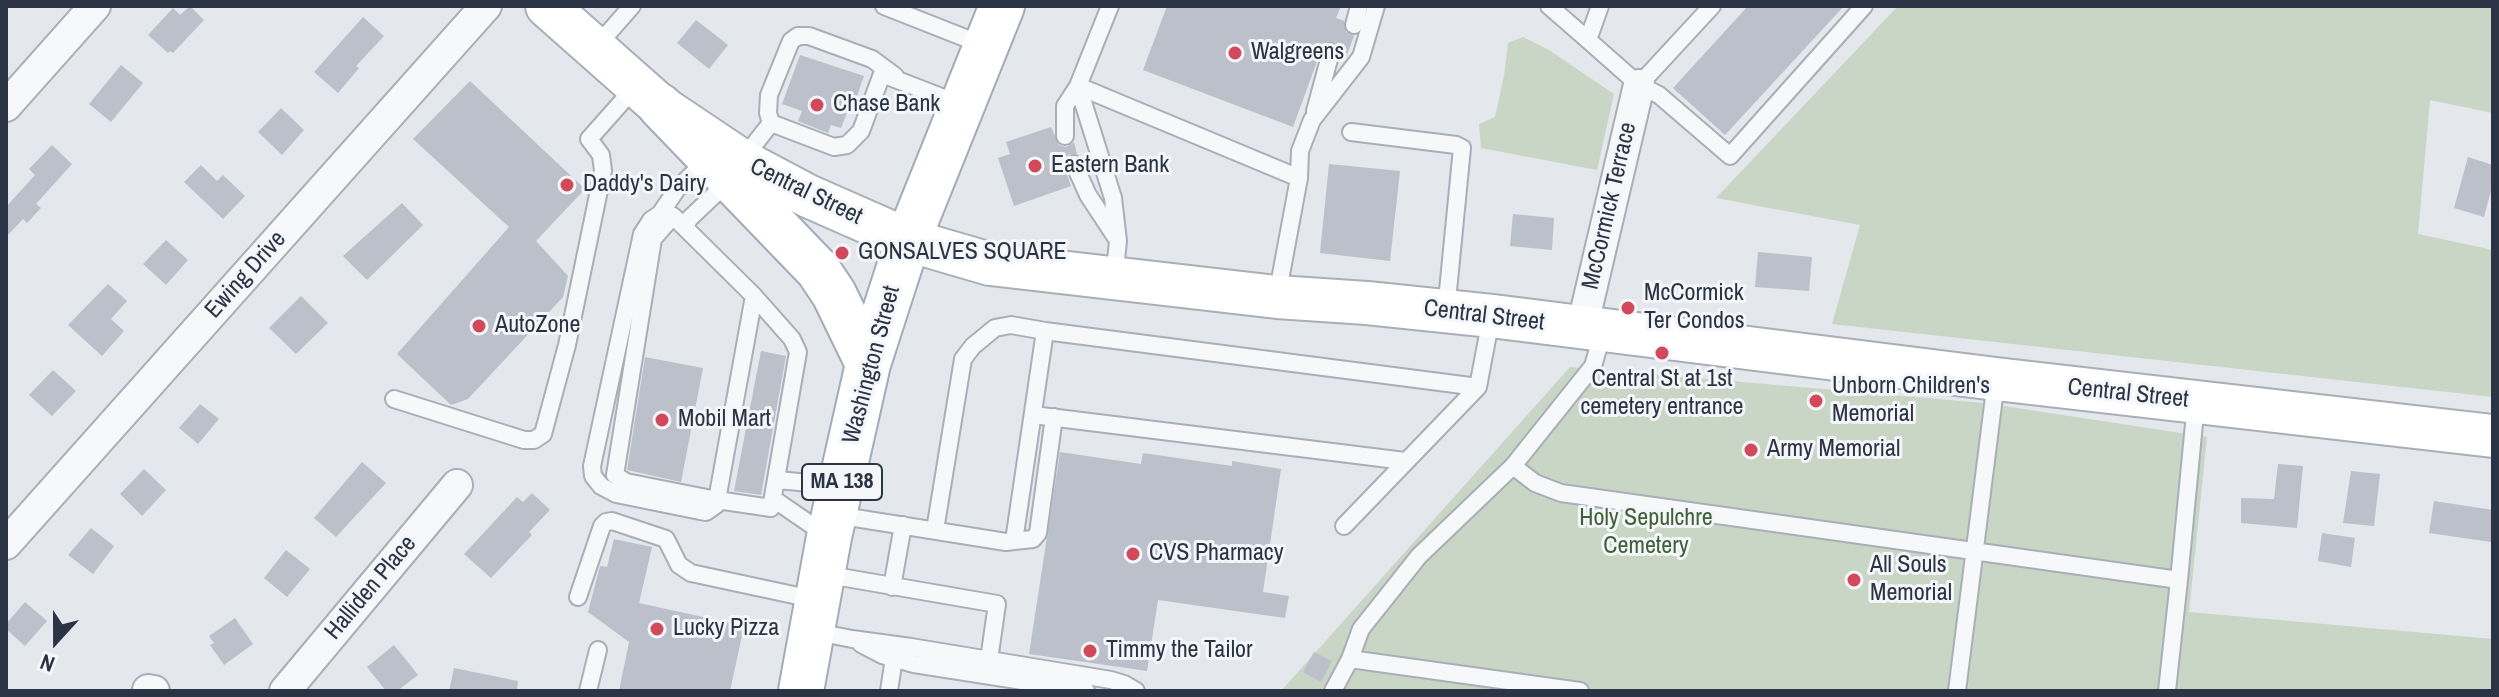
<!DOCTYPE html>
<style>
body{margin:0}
#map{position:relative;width:2499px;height:697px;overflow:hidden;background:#e4e7ec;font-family:"Archivo Narrow",sans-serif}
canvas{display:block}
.frame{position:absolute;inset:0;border:8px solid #2b3445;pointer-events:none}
.north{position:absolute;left:16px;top:601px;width:80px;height:80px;-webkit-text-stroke:6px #f4f6f9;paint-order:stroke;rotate:201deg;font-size:22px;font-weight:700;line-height:32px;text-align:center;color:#2b3445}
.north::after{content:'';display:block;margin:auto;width:28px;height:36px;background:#2b3445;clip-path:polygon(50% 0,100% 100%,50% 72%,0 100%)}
</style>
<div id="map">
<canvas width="2499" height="697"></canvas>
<div class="frame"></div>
<div class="north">N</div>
</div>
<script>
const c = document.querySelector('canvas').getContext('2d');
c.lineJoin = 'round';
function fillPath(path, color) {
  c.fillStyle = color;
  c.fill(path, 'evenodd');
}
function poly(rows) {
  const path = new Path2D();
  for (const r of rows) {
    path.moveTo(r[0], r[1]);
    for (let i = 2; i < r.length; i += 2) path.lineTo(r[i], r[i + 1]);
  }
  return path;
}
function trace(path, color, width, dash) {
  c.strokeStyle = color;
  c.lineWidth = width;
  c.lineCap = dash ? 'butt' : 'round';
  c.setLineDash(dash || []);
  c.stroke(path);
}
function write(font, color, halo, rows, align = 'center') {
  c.font = font + ' "Archivo Narrow",sans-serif';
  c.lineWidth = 6;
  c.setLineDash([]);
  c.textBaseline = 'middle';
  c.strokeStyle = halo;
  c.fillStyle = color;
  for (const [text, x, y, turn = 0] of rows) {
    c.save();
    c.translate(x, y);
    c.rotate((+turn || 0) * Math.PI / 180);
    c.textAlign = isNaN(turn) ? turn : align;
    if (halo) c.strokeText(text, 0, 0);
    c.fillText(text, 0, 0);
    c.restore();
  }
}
fillPath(poly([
 [1898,6,2493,6,2493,113,2430,100,2418,234,2493,250,2493,397,1832,324,1860,225,1716,198],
 [1523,37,1549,50,1614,94,1597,170,1481,148,1479,124,1495,117,1504,76,1508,43],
 [1570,367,1984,403,2207,437,2189,612,2493,639,2493,691,1281,691]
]), '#c9d6c5');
fillPath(poly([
 [190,6,204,20,173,53,170,51,168,53,148,35,173,8,180,15],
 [1167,6,1341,6,1336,18,1344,21,1346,32,1354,36,1346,57,1341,55,1341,48,1335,42,1323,45,1293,127,1143,70],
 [1748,6,1844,6,1725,135,1673,88],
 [363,17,384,36,356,66,359,68,338,93,314,72],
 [696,20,728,45,709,69,677,43],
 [800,55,864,76,857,96,854,95,841,128,831,125,828,133,798,121,802,111,782,104],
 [121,65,143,83,111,122,89,104],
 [470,81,585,189,536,241,568,276,563,297,468,399,451,405,397,354,509,227,413,139],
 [281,108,304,130,282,155,258,132],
 [1051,127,1059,145,1066,147,1074,142,1077,154,1069,154,1063,164,1071,186,1014,206,998,158,1010,154,1006,142],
 [52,145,72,164,36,204,41,208,27,223,23,219,6,237,6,207,35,175,29,169],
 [2468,157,2493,165,2493,183,2484,217,2454,208],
 [1329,164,1400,171,1390,261,1320,253],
 [201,165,217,181,223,175,245,196,223,219,184,182],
 [402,203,423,225,367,280,343,256],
 [1513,214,1554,218,1552,250,1510,246],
 [166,240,188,260,166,285,143,264],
 [1758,252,1812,257,1809,291,1755,287],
 [108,284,127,301,111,319,124,331,102,356,68,325],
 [301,296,328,323,296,354,269,328],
 [761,351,786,356,761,495,734,491],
 [645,357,703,368,681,482,627,470],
 [53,370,76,391,52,416,29,395],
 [200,404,219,419,198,444,179,428],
 [1060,452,1141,464,1143,453,1232,466,1232,461,1281,469,1263,592,1289,596,1285,618,1158,600,1147,671,1029,654],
 [362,462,386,483,336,537,314,518],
 [2278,464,2303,466,2297,528,2241,523,2241,498,2274,499],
 [144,469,166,490,142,516,120,494],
 [2351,471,2380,474,2374,526,2343,523],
 [532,493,550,510,529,532,532,535,491,578,464,554,517,497,523,502],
 [2434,501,2493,510,2491,542,2429,533],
 [91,528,114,546,93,574,68,555],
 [2322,533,2355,538,2351,567,2318,561],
 [614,539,652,547,639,603,744,626,730,691,619,691,629,642,588,612,600,566,607,567],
 [286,550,310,569,287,597,264,578],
 [25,602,47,621,25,646,6,629,6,624],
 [235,618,253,644,224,665,210,645,214,643,209,636],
 [394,645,418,675,397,691,386,691,367,667],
 [1314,652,1332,661,1321,682,1303,672],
 [454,668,518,681,517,691,449,691]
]), '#bbc0ca');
const service = poly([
 [884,6,983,45],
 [1549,6,1588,40],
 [1600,6,1588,40,1639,85,1659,95,1730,156,1864,6],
 [1354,25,1359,6],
 [596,47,632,6],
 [1639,85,1712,6],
 [1078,86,1299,178],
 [1078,86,1113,198,1118,241,1114,279],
 [1315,111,1331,52],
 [771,123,834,147,847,145,861,131,882,74,962,105],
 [771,123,768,113,769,95,791,41,798,36,809,36,872,59,895,76],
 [1351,132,1456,145,1462,148,1446,311],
 [1065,136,1065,106,1078,86,1110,6],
 [743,159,771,123],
 [1074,164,1088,195,1115,236],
 [660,214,677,189,709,158],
 [673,216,653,239,615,475,626,482,717,500,716,505,706,512,700,511,616,494,601,486,593,476,592,466,642,234,651,220,660,214,668,214,673,216,754,296,717,500,771,508,798,352,792,339,754,296],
 [685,228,689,219,730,180],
 [1277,296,1299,178,1300,151,1312,120,1361,57,1376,6],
 [1045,331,1478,387,1344,526],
 [1478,387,1491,318],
 [394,399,524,440,534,440,543,434,567,345,603,171,601,155,589,139,636,86],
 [1033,415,1405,461],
 [1513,466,1535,483,1561,493,2179,580,2167,691],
 [778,480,840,486],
 [775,500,826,535],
 [836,515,1006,542,1014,541,1045,331,1011,325,995,328,973,346,963,359,935,530],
 [1014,541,1033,539,1038,533,1054,417],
 [823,574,997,604,989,660],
 [2179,580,2196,403],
 [892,587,903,525],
 [578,597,602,526,606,522,612,521,666,539,679,565,691,573,817,600],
 [812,631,852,639,911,647,1111,680,1124,684,1136,691],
 [861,644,882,655,914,664,1086,691],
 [1350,659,1361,629,1419,556,1513,466,1593,366,1603,332],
 [588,691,598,650],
 [889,691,894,658,898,651],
 [1333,691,1350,659,1580,691],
 [1957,691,1996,381]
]);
const minor = poly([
 [6,106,95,6],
 [1582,328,1639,85],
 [6,544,486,6],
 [148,690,154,691],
 [285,691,457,485]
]);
const secondary = poly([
 [547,6,660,106,742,161,808,196,908,240,990,264,1277,297,1367,303,1492,316,1996,379,2493,436]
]);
const primary = poly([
 [660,106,818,270,834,294,868,364],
 [801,691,829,537,868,364,908,240,1002,6]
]);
trace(service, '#a9aeb7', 20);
trace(minor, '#a9aeb7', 34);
trace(secondary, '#a9aeb7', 46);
trace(primary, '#a3abb8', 48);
trace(service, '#f7f8fa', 16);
trace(minor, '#f7f8fa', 30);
trace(secondary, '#fff', 42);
trace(primary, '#fff', 44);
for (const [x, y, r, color] of [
 [1235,53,8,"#d1495b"],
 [817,105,8,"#d1495b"],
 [1035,166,8,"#d1495b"],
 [567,185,8,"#d1495b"],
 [842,253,8,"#d1495b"],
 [1628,308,8,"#d1495b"],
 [479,326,8,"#d1495b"],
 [1662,353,8,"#d1495b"],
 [1816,401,8,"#d1495b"],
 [662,420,8,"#d1495b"],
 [1751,450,8,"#d1495b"],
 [1133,554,8,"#d1495b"],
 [1854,580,8,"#d1495b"],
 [657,629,8,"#d1495b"],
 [1090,651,8,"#d1495b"]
]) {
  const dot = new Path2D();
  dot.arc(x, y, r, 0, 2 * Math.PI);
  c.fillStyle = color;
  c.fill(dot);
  trace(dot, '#f4f6f9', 3);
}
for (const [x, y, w] of [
 [842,482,80]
]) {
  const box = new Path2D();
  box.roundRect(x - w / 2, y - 18, w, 36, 6);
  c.fillStyle = '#f4f6f9';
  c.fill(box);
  trace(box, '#2b3445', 2);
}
write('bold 22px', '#2b3445', null, [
 ["MA 138",842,482]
]);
write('24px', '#2b3445', '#f4f6f9', [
 ["Walgreens",1251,53],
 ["Chase Bank",833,105],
 ["Eastern Bank",1051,166],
 ["Daddy's Dairy",583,185],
 ["GONSALVES SQUARE",858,253],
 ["McCormick",1644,294],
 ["Ter Condos",1644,322],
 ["AutoZone",495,326],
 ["Central St at 1st",1662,380,"center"],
 ["cemetery entrance",1662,408,"center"],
 ["Unborn Children's",1832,387],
 ["Memorial",1832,415],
 ["Mobil Mart",678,420],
 ["Army Memorial",1767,450],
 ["CVS Pharmacy",1149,554],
 ["All Souls",1870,566],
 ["Memorial",1870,594],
 ["Lucky Pizza",673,629],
 ["Timmy the Tailor",1106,651]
], 'left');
write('24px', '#2b3445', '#f4f6f9', [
 ["Central Street",806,192,26],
 ["McCormick Terrace",1610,206,-77],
 ["Ewing Drive",246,275,-48],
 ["Central Street",1484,316,7],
 ["Washington Street",872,365,-75],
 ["Central Street",2128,394,6],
 ["Halliden Place",371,588,-50]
]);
write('24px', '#3f6138', '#f4f6f9', [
 ["Holy Sepulchre",1646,519],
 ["Cemetery",1646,547]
]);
</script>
